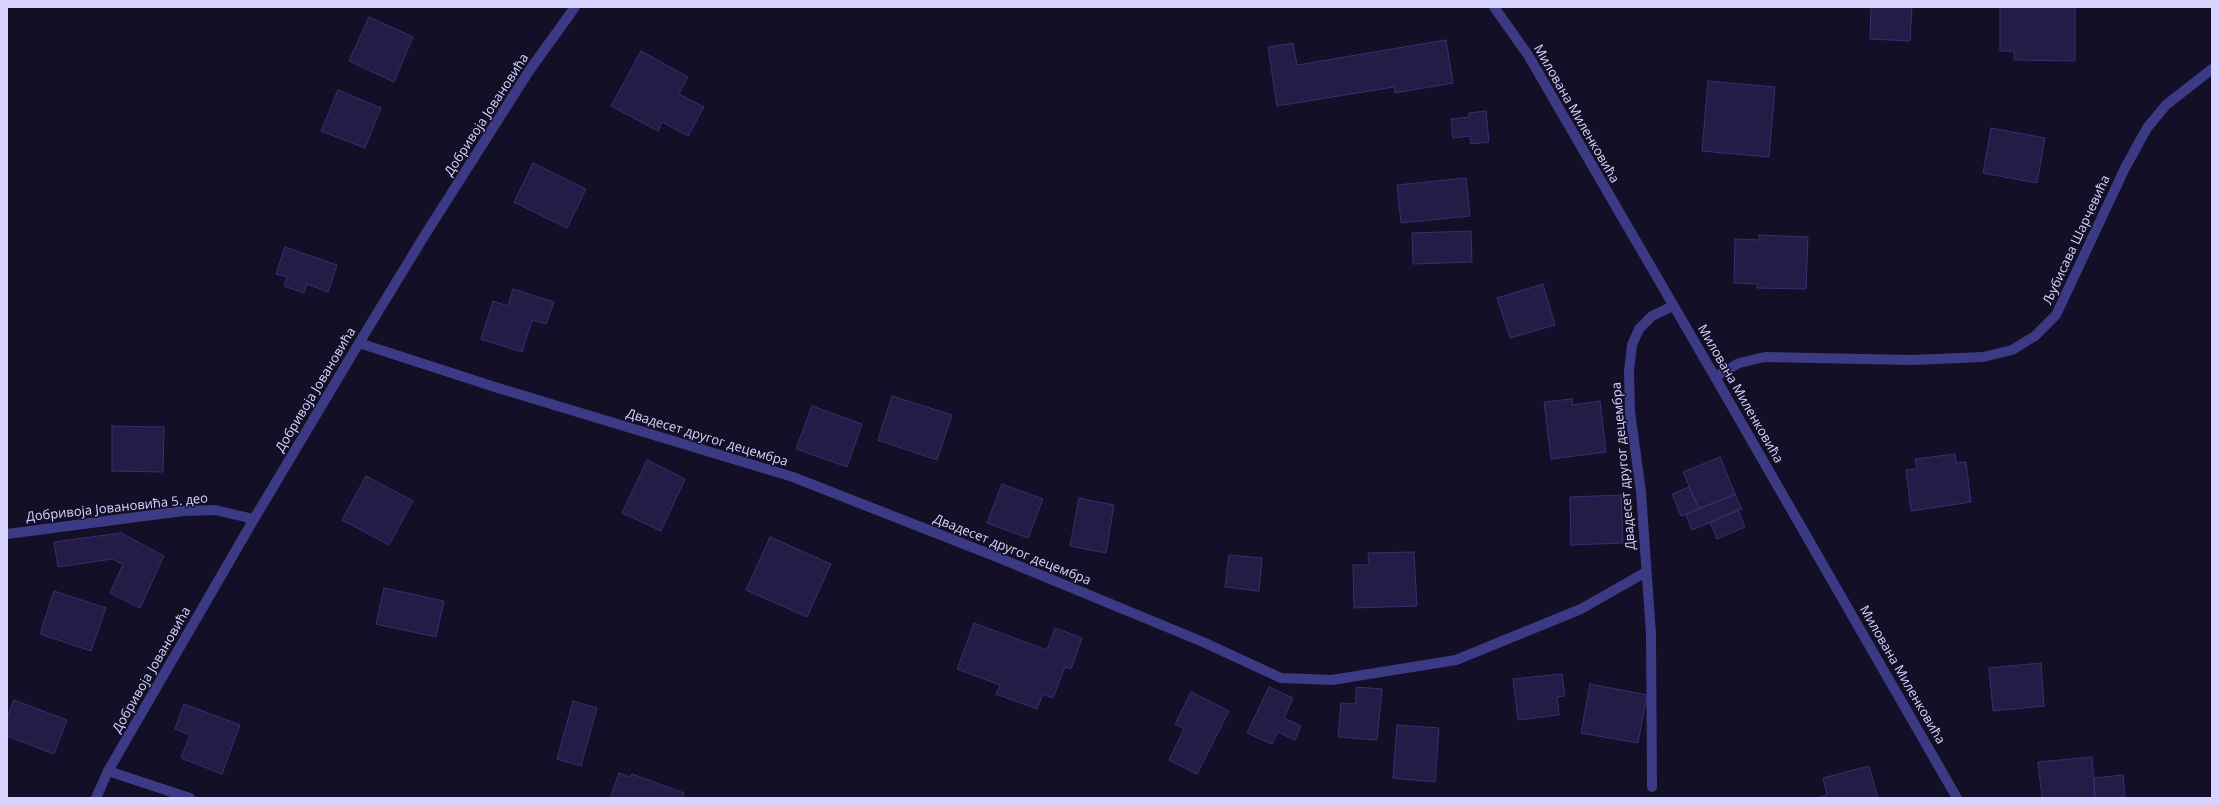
<!DOCTYPE html>
<meta charset="utf-8">
<style>
body{margin:0}
#map{position:relative;width:2219px;height:805px;overflow:hidden;background:#130f26;font-family:"Open Sans",sans-serif}
canvas{display:block}
.frame{position:absolute;inset:0;border:8px solid #d9d4ff;pointer-events:none}
</style>
<div id="map">
<canvas width="2219" height="805"></canvas>
<div class="frame"></div>
</div>
<script>
const c = document.querySelector('canvas').getContext('2d');
c.lineJoin = 'round';
function fillPath(path, color) {
  c.fillStyle = color;
  c.fill(path, 'evenodd');
}
function poly(rows) {
  const path = new Path2D();
  for (const r of rows) {
    path.moveTo(r[0], r[1]);
    for (let i = 2; i < r.length; i += 2) path.lineTo(r[i], r[i + 1]);
  }
  return path;
}
function trace(path, color, width, dash) {
  c.strokeStyle = color;
  c.lineWidth = width;
  c.lineCap = dash ? 'butt' : 'round';
  c.setLineDash(dash || []);
  c.stroke(path);
}
function write(font, color, halo, rows, align = 'center') {
  c.font = font + ' "Open Sans",sans-serif';
  c.lineWidth = 3;
  c.setLineDash([]);
  c.textBaseline = 'middle';
  c.strokeStyle = halo;
  c.fillStyle = color;
  for (const [text, x, y, turn = 0] of rows) {
    c.save();
    c.translate(x, y);
    c.rotate((+turn || 0) * Math.PI / 180);
    c.textAlign = isNaN(turn) ? turn : align;
    if (halo) c.strokeText(text, 0, 0);
    c.fillText(text, 0, 0);
    c.restore();
  }
}
const building = poly([
 [1871,7,1912,7,1910,41,1870,39,1871,7],
 [2000,7,2075,7,2075,61,2014,60,2014,51,2000,51,2000,7],
 [369,17,413,37,394,82,349,61,369,17],
 [1446,40,1453,83,1395,93,1394,87,1277,106,1268,47,1293,43,1297,65,1446,40],
 [641,51,688,77,679,94,704,107,688,136,662,122,658,131,611,106,641,51],
 [1708,81,1775,87,1769,157,1702,151,1708,81],
 [338,90,381,108,365,148,321,131,338,90],
 [1486,111,1489,142,1471,144,1470,136,1453,138,1451,119,1469,117,1469,113,1486,111],
 [1991,128,2045,138,2037,183,1983,173,1991,128],
 [533,163,586,189,567,228,514,202,533,163],
 [1466,178,1470,216,1401,223,1397,185,1466,178],
 [1471,231,1472,262,1413,264,1412,233,1471,231],
 [1759,235,1808,237,1806,289,1757,288,1758,284,1734,283,1735,239,1759,240,1759,235],
 [285,247,337,265,328,292,307,284,304,293,284,286,287,277,276,274,285,247],
 [1543,284,1555,325,1510,338,1497,298,1543,284],
 [513,289,554,302,546,324,532,320,522,352,481,339,493,301,508,306,513,289],
 [892,396,952,415,937,460,878,440,892,396],
 [1572,399,1572,405,1600,401,1606,452,1551,459,1544,402,1572,399],
 [812,406,862,424,847,467,796,449,812,406],
 [112,426,164,427,163,472,112,471,112,426],
 [1955,454,1956,463,1966,462,1971,502,1911,511,1906,470,1917,469,1915,459,1955,454],
 [1720,457,1735,494,1699,509,1683,472,1720,457],
 [647,460,685,479,661,531,622,513,647,460],
 [366,476,413,501,389,545,342,520,366,476],
 [1002,484,1043,499,1028,538,987,523,1002,484],
 [1689,487,1699,509,1681,516,1672,494,1689,487],
 [1735,494,1742,509,1692,530,1686,514,1735,494],
 [1621,495,1623,543,1571,545,1570,497,1621,495],
 [1079,498,1114,505,1106,553,1070,546,1079,498],
 [1738,510,1745,527,1717,539,1710,522,1738,510],
 [121,533,164,556,140,608,110,593,123,564,112,559,58,567,54,542,121,533],
 [770,537,831,564,807,617,746,590,770,537],
 [1414,552,1417,606,1354,608,1353,565,1369,565,1368,553,1414,552],
 [1229,555,1262,558,1259,591,1225,587,1229,555],
 [384,588,444,601,436,637,376,624,384,588],
 [54,591,106,608,91,651,40,634,54,591],
 [974,623,1047,650,1055,628,1082,638,1071,669,1065,667,1053,698,1043,694,1037,709,996,694,1000,685,957,669,974,623],
 [2041,663,2044,706,1993,711,1989,668,2041,663],
 [1562,674,1565,696,1557,697,1559,715,1518,720,1513,679,1562,674],
 [1590,684,1647,695,1638,743,1581,733,1590,684],
 [1269,687,1293,698,1284,718,1301,726,1295,740,1278,732,1272,744,1247,733,1269,687],
 [1357,687,1382,689,1377,740,1338,737,1341,703,1355,704,1357,687],
 [1191,692,1229,711,1197,774,1169,760,1184,729,1175,724,1191,692],
 [14,700,67,720,54,754,7,736,7,717,14,700],
 [573,701,597,708,581,766,557,759,573,701],
 [184,704,240,725,222,774,181,758,190,735,175,729,184,704],
 [1397,725,1439,728,1435,782,1393,778,1397,725],
 [2092,757,2095,798,2042,798,2038,762,2092,757],
 [1869,766,1878,798,1815,798,1827,795,1823,778,1869,766],
 [619,773,630,777,632,774,684,793,683,798,610,798,619,773],
 [2123,775,2125,797,2095,798,2094,778,2123,775]
]);
fillPath(building, '#241b47');
trace(building, '#3b2d73', 1);
trace(poly([
 [359,343,498,388,793,477,997,557,1203,642,1281,678,1332,680,1456,660,1581,609,1646,572],
 [1715,377,1739,363,1765,357,1912,360,1983,357,2012,350,2035,336,2056,315,2125,168,2147,128,2166,105,2212,69],
 [7,534,183,511,215,510,254,519],
 [108,771,190,798],
 [1652,787,1651,634,1641,492,1630,412,1629,371,1632,345,1639,329,1652,316,1673,306]
]), '#3d3a85', 10);
trace(poly([
 [1494,7,1528,55,1715,377,1957,798],
 [96,798,108,771,254,519,359,343,423,238,529,71,575,7]
]), '#3d3a85', 10);
write('13px', '#d9d4ff', '#130f26', [
 ["Милована Миленковића",1576,114,60],
 ["Добривоја Јовановића",487,115,-57],
 ["Љубисава Шарчевића",2077,240,-65],
 ["Добривоја Јовановића",316,390,-59],
 ["Милована Миленковића",1740,394,60],
 ["Двадесет другог децембра",707,438,17],
 ["Двадесет другог децембра",1624,466,-95],
 ["Добривоја Јовановића 5. део",117,508,-6],
 ["Двадесет другог децембра",1012,550,22],
 ["Добривоја Јовановића",152,670,-60],
 ["Милована Миленковића",1902,675,60]
]);
</script>
